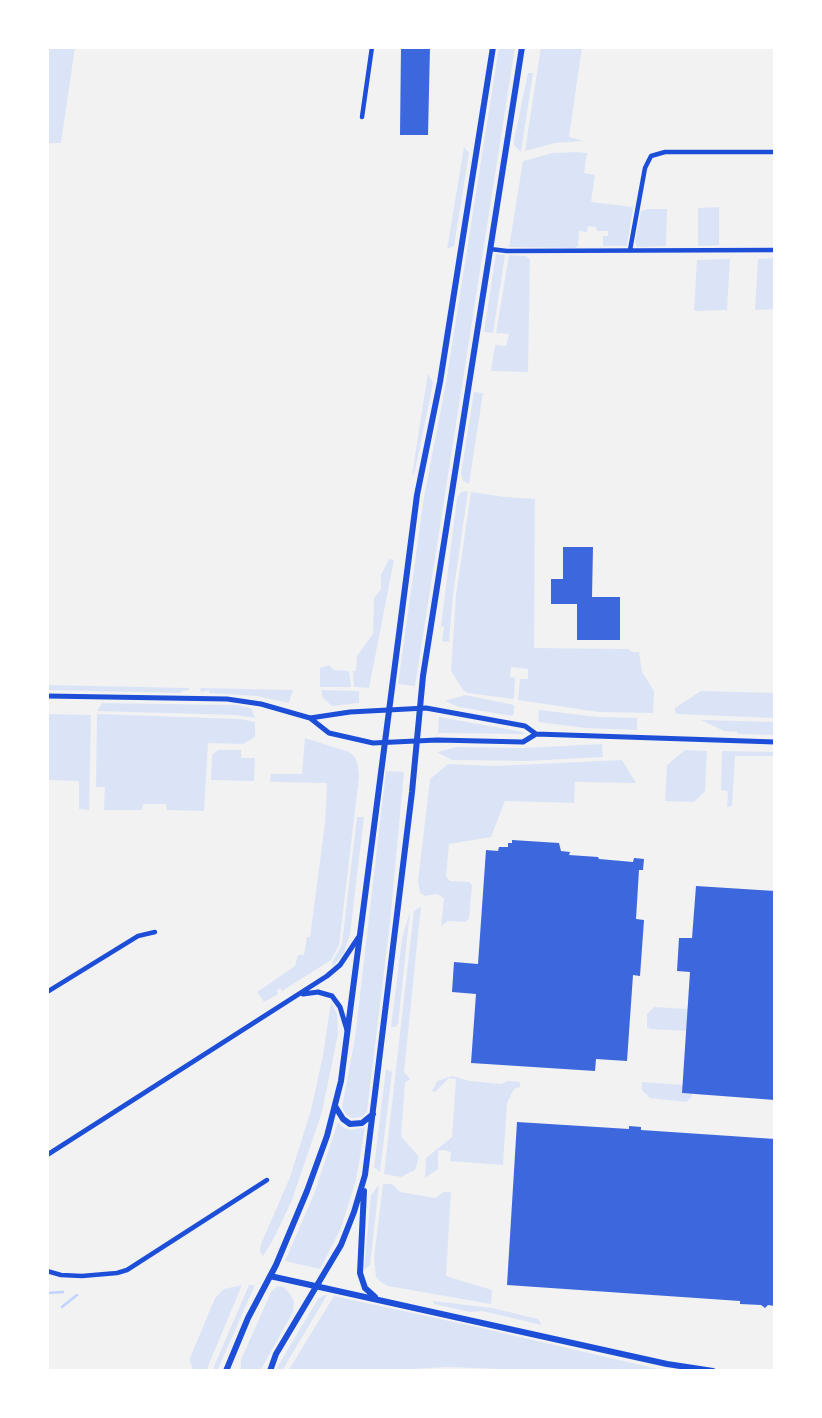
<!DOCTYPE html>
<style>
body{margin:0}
#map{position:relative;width:822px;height:1418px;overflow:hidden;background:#f2f2f2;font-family:"Fira Sans",sans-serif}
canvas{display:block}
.frame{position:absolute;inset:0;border:49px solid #fff;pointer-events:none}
</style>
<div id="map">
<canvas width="822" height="1418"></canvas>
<div class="frame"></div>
</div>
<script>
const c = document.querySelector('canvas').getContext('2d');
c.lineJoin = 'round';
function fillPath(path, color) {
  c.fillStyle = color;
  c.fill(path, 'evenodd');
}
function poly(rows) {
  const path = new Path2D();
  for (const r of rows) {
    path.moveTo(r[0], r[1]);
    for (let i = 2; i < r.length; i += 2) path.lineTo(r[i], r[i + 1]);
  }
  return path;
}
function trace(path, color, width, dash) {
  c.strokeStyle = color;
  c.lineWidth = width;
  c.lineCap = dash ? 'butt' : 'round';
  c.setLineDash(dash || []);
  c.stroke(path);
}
fillPath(poly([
 [47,47,75,47,61,143,47,143],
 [499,47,515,47,415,686,398,684,424,497,446,383],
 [541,47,582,47,569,137,583,141,555,143,525,151],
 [528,73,533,73,521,152,514,145,514,140],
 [464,147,469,153,454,246,447,249],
 [576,152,587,153,584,173,595,175,591,202,633,207,627,246,603,246,603,236,608,236,608,231,597,231,596,227,588,226,587,232,579,231,578,246,575,248,509,247,523,161,553,153],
 [719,207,719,245,698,246,698,208],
 [648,209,667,209,666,246,637,247,635,242,641,211],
 [496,254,505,255,493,333,484,332],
 [509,255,526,256,530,260,528,372,491,371,495,345,506,346,509,334,496,333],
 [775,258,775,309,755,310,758,259],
 [730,259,727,310,694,311,697,260],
 [428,373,433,383,415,471,412,475],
 [474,392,483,393,469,484,463,481,461,474],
 [468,491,453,595,449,642,442,641,444,627,441,626,457,498,461,492],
 [471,492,505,497,535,499,534,648,628,649,632,652,639,652,642,672,654,691,653,713,599,712,518,700,520,679,528,679,528,669,511,667,510,677,515,678,514,699,468,693,463,690,451,671,456,595],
 [389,559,394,560,369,688,354,687,353,671,356,671,357,656,373,634,374,598,381,589,381,575],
 [329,665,334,670,349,671,351,687,320,687,320,668],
 [47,685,189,688,189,690,182,691,181,693,47,690],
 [200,688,293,690,289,703,256,696,209,693,209,690,201,692],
 [321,690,359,691,359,703,332,706,323,698],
 [701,691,775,693,775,718,677,714,675,712,675,708],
 [465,695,514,705,514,713,512,716,459,707,445,701],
 [102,703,236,705,251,708,255,718,236,715,97,711],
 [539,710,598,717,637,718,637,730,586,728,538,722],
 [47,714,91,715,89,810,79,809,79,781,47,780],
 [97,714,240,719,255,722,255,737,243,744,208,743,204,811,167,810,166,804,143,804,142,810,104,810,105,787,96,787],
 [439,717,523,732,525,734,438,733],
 [701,720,775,722,775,735,737,734,737,732,724,731],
 [305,738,349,752,355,757,358,766,359,777,339,945,331,960,282,991,280,988,277,991,278,994,264,1002,257,992,295,966,298,955,304,955,307,937,310,937,325,823,327,783,270,782,271,774,302,774],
 [602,744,603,757,527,761,452,760,437,752,457,747,523,748],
 [218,750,241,750,241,758,255,758,254,781,211,780,212,755],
 [685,750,707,751,705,791,694,802,665,801,667,765],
 [722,751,775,752,775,756,735,756,732,806,728,807,727,807,728,791,721,790,721,788],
 [622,760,636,783,575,782,574,803,505,801,491,837,449,844,446,876,450,881,469,882,472,885,469,919,465,922,448,921,441,926,444,898,437,894,425,896,420,893,418,881,430,779,448,764,495,766],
 [386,771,404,772,390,922,367,1111,362,1117,352,1118,346,1115,342,1107,355,1038],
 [357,817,364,817,350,934,344,953,333,966,332,963,342,944],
 [421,906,404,1072,410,1079,405,1083,401,1136,419,1157,415,1170,401,1177,384,1174,414,911],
 [410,911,398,1024,395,1027,391,1027,402,939],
 [331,1002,337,1014,338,1034,322,1112,292,1200,273,1240,263,1256,260,1252,261,1244,290,1177,311,1110,323,1055],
 [654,1007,688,1009,687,1031,650,1029,647,1027,647,1014],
 [386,1069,392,1072,380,1172,374,1167],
 [452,1076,470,1081,501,1084,508,1081,520,1082,520,1087,514,1089,507,1103,503,1165,450,1161,451,1152,443,1150,438,1151,438,1169,425,1178,426,1158,452,1137,456,1079,449,1078,435,1092,432,1091,437,1081],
 [642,1082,683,1085,682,1093,692,1094,691,1098,686,1102,650,1098,642,1090],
 [338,1122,344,1128,351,1130,365,1127,356,1180,341,1228,320,1269,285,1261,314,1194],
 [383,1184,392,1184,400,1192,436,1198,443,1192,451,1192,446,1276,492,1290,491,1304,388,1286,381,1282,376,1277,374,1258],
 [379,1185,370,1265,364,1270,371,1195],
 [242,1285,206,1371,194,1371,190,1362,190,1358,215,1298,224,1289],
 [249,1285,255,1285,217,1371,212,1371],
 [277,1286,284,1287,290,1294,294,1302,293,1312,260,1371,241,1371,241,1360,271,1292],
 [324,1295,327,1295,282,1371,275,1371,318,1299],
 [334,1296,477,1327,666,1371,552,1371,447,1367,381,1371,288,1371],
 [433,1301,492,1308,538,1319,542,1325,482,1311,471,1312,434,1304]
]), '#dbe4f7');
trace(poly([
 [47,1293,63,1292],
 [62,1307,77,1295]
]), '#bfd3fe', 2.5);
fillPath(poly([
 [401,47,430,47,428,135,400,135],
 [563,547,593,547,592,597,620,597,620,640,577,640,577,604,551,604,551,579,563,579],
 [512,840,559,843,561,851,570,852,569,855,598,857,599,859,633,862,634,858,644,859,643,870,639,870,636,919,644,920,640,976,633,975,627,1061,596,1059,595,1071,471,1063,476,994,452,992,454,962,478,964,486,850,498,851,499,847,508,847,508,843,512,843],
 [696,886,775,891,775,1100,682,1093,690,972,677,971,679,938,692,938],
 [517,1122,629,1129,629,1126,641,1127,641,1130,775,1139,775,1306,768,1305,765,1308,761,1305,740,1304,740,1301,507,1285]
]), '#3d67dc');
trace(poly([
 [362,117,372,47],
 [490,249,507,251,775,250],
 [630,250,645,168,651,156,665,152,775,152],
 [47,992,138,936,155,932],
 [47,1271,61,1275,82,1276,117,1273,127,1270,267,1180]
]), '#1d4ed8', 4.5);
trace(poly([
 [47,696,227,699,261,704,310,718,350,712,426,708,525,726,536,734],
 [310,718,329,733,373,743,437,740,523,742,536,734,775,742],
 [303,994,318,992,332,996,340,1007,347,1030],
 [47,1155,327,976,340,965,358,938]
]), '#1d4ed8', 5);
trace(poly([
 [335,1106,343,1119,350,1124,362,1123,373,1114],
 [364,1191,360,1273,365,1288,375,1297],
 [270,1276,667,1364,713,1371],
 [226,1371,248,1318,276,1265,307,1191,327,1136,341,1081,417,495,440,382,493,47],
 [270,1371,276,1354,341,1245,354,1212,365,1175,412,792,423,676,522,47]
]), '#1d4ed8', 6);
</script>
